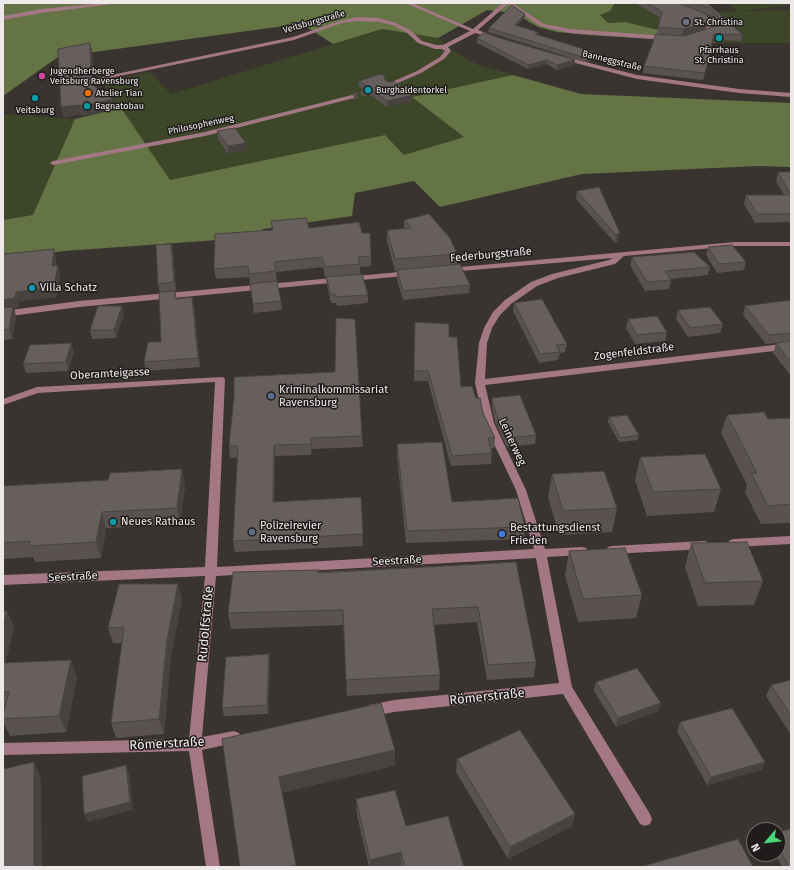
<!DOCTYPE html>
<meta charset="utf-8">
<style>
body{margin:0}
#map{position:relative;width:794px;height:870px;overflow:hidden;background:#3a3431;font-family:"Fira Sans",sans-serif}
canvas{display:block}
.frame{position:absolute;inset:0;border:4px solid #ede9e8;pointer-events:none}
.north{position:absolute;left:746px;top:822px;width:40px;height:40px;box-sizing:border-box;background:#1f1c1b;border:1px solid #716e6d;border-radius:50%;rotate:242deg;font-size:11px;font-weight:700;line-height:16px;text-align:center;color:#ede9e8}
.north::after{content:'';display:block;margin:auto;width:14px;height:18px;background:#4bd677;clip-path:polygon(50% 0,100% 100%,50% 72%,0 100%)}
</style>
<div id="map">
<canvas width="794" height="870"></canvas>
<div class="frame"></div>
<div class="north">N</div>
</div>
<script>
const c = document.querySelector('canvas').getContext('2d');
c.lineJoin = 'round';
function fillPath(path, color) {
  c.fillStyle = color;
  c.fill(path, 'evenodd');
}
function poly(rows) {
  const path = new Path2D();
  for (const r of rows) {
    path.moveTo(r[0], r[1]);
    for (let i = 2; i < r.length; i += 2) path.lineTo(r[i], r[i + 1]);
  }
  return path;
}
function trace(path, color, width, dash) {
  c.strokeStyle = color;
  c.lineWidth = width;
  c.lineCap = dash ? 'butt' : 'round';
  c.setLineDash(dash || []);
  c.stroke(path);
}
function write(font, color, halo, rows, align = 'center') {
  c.font = font + ' "Fira Sans",sans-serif';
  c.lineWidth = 3;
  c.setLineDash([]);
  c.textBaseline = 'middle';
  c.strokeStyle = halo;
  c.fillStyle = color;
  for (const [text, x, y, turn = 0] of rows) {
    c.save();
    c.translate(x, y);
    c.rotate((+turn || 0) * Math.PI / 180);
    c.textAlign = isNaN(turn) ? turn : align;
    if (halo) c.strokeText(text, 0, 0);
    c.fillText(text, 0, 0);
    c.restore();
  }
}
fillPath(poly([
 [622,3,642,3,709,12,738,11,726,3,791,3,791,5,741,11,791,10,791,43,721,43,700,40,625,22,608,23,600,15,610,11,615,4],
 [382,29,438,38,453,51,478,65,513,75,413,97,464,137,404,155,385,135,170,180,102,82,150,72,171,94],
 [3,114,75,119,33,215,3,220]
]), '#3d4628');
fillPath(poly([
 [3,3,615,3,610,11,600,15,608,23,625,22,700,40,721,43,588,35,557,32,538,27,514,13,487,10,438,38,382,29,333,44,299,22,284,26,58,57,3,96],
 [513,75,581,94,791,103,791,167,759,166,582,174,440,207,414,181,355,193,352,216,263,229,260,237,64,251,3,260,3,220,33,215,75,119,121,108,170,180,385,135,404,155,464,137,412,97]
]), '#657444');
trace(poly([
 [352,97,380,88]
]), '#554f4c', 6, [6, 3]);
fillPath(poly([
 [103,3,121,3,41,13,3,20,3,16,41,9,103,3],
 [405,3,412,3,473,29,503,3,512,3,544,24,570,29,667,36,670,38,667,40,570,33,540,26,508,4,478,30,497,37,497,39,475,33,448,47,451,51,444,59,421,73,389,87,386,85,387,84,417,71,440,57,445,51,442,49,435,49,418,43,406,32,392,25,379,22,357,21,342,23,294,40,81,84,78,82,293,37,339,21,357,17,379,18,396,23,410,30,422,41,436,45,443,45,470,31,405,3],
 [696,13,700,13,714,21,715,27,706,33,702,33,702,31,710,25,710,23,696,15,696,13],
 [562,56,637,75,739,89,791,93,791,97,739,93,637,79,560,59,560,57,562,56],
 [352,95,354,96,354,98,205,136,53,165,50,163,53,161,205,132,352,95],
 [735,242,791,242,791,246,735,246,624,256,615,264,558,278,537,286,511,304,500,315,492,328,487,343,485,379,791,343,791,349,485,385,494,423,526,490,545,549,582,547,586,548,588,551,586,554,582,555,547,557,572,687,650,814,652,819,650,824,645,826,640,824,563,694,394,712,369,717,364,715,362,711,364,707,369,705,394,700,559,683,536,558,216,576,202,737,234,731,239,733,241,737,239,741,234,743,202,750,220,867,206,867,189,751,3,755,3,743,189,739,205,576,3,585,3,575,205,567,215,382,38,393,3,405,3,399,37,387,223,377,225,379,217,567,534,549,516,490,484,423,475,383,479,343,484,328,493,312,505,300,531,282,552,274,609,260,613,258,449,272,445,270,449,268,735,242],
 [411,271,415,273,414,275,79,307,3,317,3,311,79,301,411,271],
 [791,536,791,544,734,547,730,546,728,543,730,540,734,539,791,536],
 [704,541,708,542,710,545,708,548,704,549,612,554,608,553,606,550,608,547,612,546,704,541]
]), '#a47785');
fillPath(poly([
 [635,3,707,3,743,35,741,41,713,40,703,80,643,73,644,66,684,36,710,28,716,22,715,20,709,15,698,11,708,26,703,30,682,35,657,34,661,18],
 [525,17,517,26,538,32,538,35,600,58,586,62,581,61,488,32,489,28],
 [477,38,575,60,574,65,557,70,547,64,528,69,477,43],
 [92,51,93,77,94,86,114,109,83,116,82,114,63,117],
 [386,80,412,101,387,107,359,87,359,81],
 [217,131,246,143,247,150,228,154,218,139],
 [778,172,791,172,791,222,755,223,744,204,746,195,784,195,776,181],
 [599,187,618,241,615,243,576,199,577,191],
 [404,220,457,254,457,265,470,285,469,293,403,300,397,279,397,271,395,271,387,241,387,230,404,229],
 [271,221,309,228,362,233,371,256,371,266,360,267,360,274,368,295,368,303,337,306,336,303,331,303,327,285,326,277,325,277,323,267,276,272,277,282,281,301,282,310,254,313,249,277,216,279,214,269,272,230],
 [171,244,173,252,176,291,160,292,158,284],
 [708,247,746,262,744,270,717,273,706,255],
 [632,257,710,267,708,275,670,279,671,280,669,289,645,291,630,265],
 [56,258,56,265,60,275,56,297,19,301,18,308,14,308,16,317,12,339,3,340,3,263],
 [176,299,194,305,200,367,146,371,144,362,161,342],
 [791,300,791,376,773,353,776,343,766,344,743,315,745,306],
 [514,303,567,344,565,352,560,353,558,360,539,363,513,311],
 [678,310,723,324,720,333,688,337,676,319],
 [124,314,116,338,92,339,90,330],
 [628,319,667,332,665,341,635,344,626,328],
 [415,322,449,337,461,387,476,398,495,438,494,448,491,449,492,453,491,464,451,466,428,381,414,381],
 [71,343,74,352,68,371,26,373,23,364],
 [234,397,362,436,363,447,312,449,311,455,275,456,274,502,361,497,363,546,235,552,233,541,238,458,230,458,229,446],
 [492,398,536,435,535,444,507,447,495,422,492,407],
 [727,415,768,419,791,418,791,523,761,524,745,492,747,485,721,433],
 [609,417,639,435,638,440,619,442,608,422],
 [397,444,452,502,525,527,524,539,406,543,397,456],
 [640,457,721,489,714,512,647,516,635,480],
 [552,474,617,508,612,532,559,535,548,497],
 [185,485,180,524,106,528,101,558,35,562,33,557,3,559,3,486],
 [691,543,763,581,754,605,698,606,685,567],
 [569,551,642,595,636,618,578,622,565,575],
 [516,562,536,662,534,677,487,680,477,622,434,625,440,675,439,690,347,696,344,625,231,629,228,613,319,572],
 [182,599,171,655,164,734,116,738,111,723,122,643,113,643,108,628],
 [3,611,7,611,14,628,5,663,77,677,66,732,10,736,3,722,3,714,4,709,3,710],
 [269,654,270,663,268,714,224,716,222,708],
 [791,680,791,735,766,696,771,685],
 [596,682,661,703,658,711,616,727,594,691],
 [680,722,765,762,761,770,707,785,677,731],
 [457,759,575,814,572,826,508,859,456,772],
 [356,799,406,826,464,867,369,867,357,815],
 [778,832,791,867,782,867,775,854,778,854]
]), '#595250');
fillPath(poly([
 [525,14,525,17,514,29,515,25],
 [710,19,708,26,703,30,682,35,683,29],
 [90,43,92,51,93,77,75,82,73,73],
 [600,54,600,58,586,62,586,58],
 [547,60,547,64,528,69,528,65],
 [575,60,574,65,557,70,557,65],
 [413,95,412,101,387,107,387,101],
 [113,99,114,109,83,116,81,107],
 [80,105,82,114,63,117,61,107],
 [246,143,247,150,228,154,228,146],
 [620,233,618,241,615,243,616,235],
 [171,244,173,252,176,291,174,282],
 [54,249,56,258,55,275,52,266],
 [58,265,60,275,56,297,19,301,18,308,14,308,16,317,12,339,3,310,3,300],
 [192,297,194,305,200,367,198,358],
 [122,306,124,314,116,338,114,330],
 [71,343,74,352,68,371,66,362],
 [311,438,312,449,311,455],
 [274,445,275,456,274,514,273,502],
 [182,469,185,485,180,524,177,508],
 [102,512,106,528,101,558,96,542],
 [178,584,182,599,171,655,164,734,159,719,167,640],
 [7,611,14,628,3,670,3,625],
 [269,654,270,663,268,714,267,705],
 [71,660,77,677,66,732,59,716],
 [661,703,658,711,616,727,618,718],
 [395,750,395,766,282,793,279,777],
 [34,762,41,778,42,867,34,867],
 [765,762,761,770,707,785,711,777],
 [126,765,129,773,133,810,88,822,84,814],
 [575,814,572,826,508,859,510,847],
 [401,852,401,867,370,867,370,860],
 [296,865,296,867,288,867]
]), '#484241');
const building = poly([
 [647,3,678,3,704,13,710,19,705,23,683,29,658,27,662,12,647,3],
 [695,3,707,3,743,35,714,34,705,73,644,66,656,34,684,36,710,28,719,19,716,14,710,8,695,3],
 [512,5,525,14,515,25,538,32,535,34,600,54,586,58,582,57,489,28,512,5],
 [483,33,575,60,557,65,547,60,528,65,477,38,483,33],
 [90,43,91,68,73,73,77,76,92,75,94,86,113,99,81,107,80,105,61,107,58,49,90,43],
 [380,74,386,77,384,79,388,82,393,81,413,95,387,101,359,81,380,74],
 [235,128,246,143,228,146,217,131,235,128],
 [778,172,791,172,791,214,757,214,746,195,791,195,778,172],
 [599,187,620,233,616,235,577,191,599,187],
 [429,214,450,238,457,254,395,259,387,230,411,228,404,220,429,214],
 [306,218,309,228,359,222,362,233,370,233,371,256,358,257,360,264,325,267,322,257,274,262,276,271,249,274,248,266,214,269,215,234,273,230,271,221,306,218],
 [171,244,174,282,158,284,156,245,171,244],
 [732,245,746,262,719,264,708,247,732,245],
 [54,249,52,266,58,265,54,287,16,292,15,298,3,300,3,263,4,254,54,249],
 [694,252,710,267,665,271,671,280,647,282,632,257,694,252],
 [460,264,470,285,403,291,397,270,460,264],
 [362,274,368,295,336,297,336,294,331,295,326,277,362,274],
 [277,281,281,301,253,304,250,284,277,281],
 [175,291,176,299,192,297,198,358,144,362,148,342,161,342,159,292,175,291],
 [542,299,567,344,556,345,560,352,540,354,514,303,542,299],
 [791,300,791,333,769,335,745,306,791,300],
 [98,306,122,306,114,330,90,330,98,306],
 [13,307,9,329,3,330,3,308,13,307],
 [710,307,723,324,690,328,678,310,710,307],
 [657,316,667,332,637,335,628,319,657,316],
 [336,318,355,319,362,436,311,438,311,444,274,445,273,502,361,497,363,534,233,541,238,446,229,446,234,397,234,377,335,372,336,318],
 [415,322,449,324,449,337,457,337,461,387,472,386,476,398,480,398,483,413,495,438,488,438,492,453,452,456,428,371,414,371,415,322],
 [791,341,791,362,776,343,791,341],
 [71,343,66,362,23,364,30,345,71,343],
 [520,395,536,435,508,438,496,414,492,398,520,395],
 [764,412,768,419,791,418,791,504,768,506,751,473,757,473,727,415,764,412],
 [627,415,639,435,620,438,609,417,627,415],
 [442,442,452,502,518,498,525,527,407,531,397,444,442,442],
 [705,454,721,489,653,492,640,457,705,454],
 [182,469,177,508,102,512,96,542,29,546,30,541,3,543,3,486,108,480,110,473,182,469],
 [604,471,617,508,563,511,552,474,604,471],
 [747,542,763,581,705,583,691,543,747,542],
 [625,548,642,595,583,599,569,551,625,548],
 [516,562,536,662,488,665,478,607,432,609,440,675,346,680,343,610,228,613,233,572,319,570,318,573,516,562],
 [119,584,178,584,167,640,159,719,111,723,124,627,108,628,119,584],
 [3,611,7,611,3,625,3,611],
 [269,654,267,705,222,708,226,657,269,654],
 [71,660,59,716,3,719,3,714,9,692,3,692,3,663,71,660],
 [637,668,661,703,618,718,596,682,637,668],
 [791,680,791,715,771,685,791,680],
 [381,703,395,750,279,777,296,865,288,867,240,867,222,739,381,703],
 [732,708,765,762,711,777,680,722,732,708],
 [520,730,575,814,510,847,457,759,520,730],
 [34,762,34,867,3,867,3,769,34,762],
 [126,765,130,802,84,814,82,776,126,765],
 [395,790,406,826,448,816,464,867,405,867,401,852,370,860,356,799,395,790],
 [791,829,791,867,789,867,778,846,778,832,791,829],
 [738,839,753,867,640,867,738,839]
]);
fillPath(building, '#675f5d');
trace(building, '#484241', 1);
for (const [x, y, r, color] of [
 [686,22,4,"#6b7280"],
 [719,38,4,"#0f9aa8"],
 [42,76,4,"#d1479c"],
 [368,90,4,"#0f9aa8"],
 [88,93,4,"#e8710a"],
 [35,98,4,"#0f9aa8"],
 [87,106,4,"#0f9aa8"],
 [32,288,4,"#0f9aa8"],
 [271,396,4,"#5c6f8a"],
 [113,522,4,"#0f9aa8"],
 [252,532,4,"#5c6f8a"],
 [502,534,4,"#3f7fe0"]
]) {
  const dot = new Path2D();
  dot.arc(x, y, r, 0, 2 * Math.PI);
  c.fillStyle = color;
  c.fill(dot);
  trace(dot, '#1f1c1b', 1.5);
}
write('9px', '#ede9e8', '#1f1c1b', [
 ["Veitsburgstraße",314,22,-16],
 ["Banneggstraße",612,61,14],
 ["Philosophenweg",201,125,-12]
]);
write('9px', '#ede9e8', '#1f1c1b', [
 ["St. Christina",694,22],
 ["Pfarrhaus",719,50,"center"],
 ["St. Christina",719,60,"center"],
 ["Jugendherberge",50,71],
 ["Veitsburg Ravensburg",50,81],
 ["Burghaldentorkel",376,90],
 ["Atelier Tian",96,93],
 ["Bagnatobau",95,106],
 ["Veitsburg",35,110,"center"]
], 'left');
write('11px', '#ede9e8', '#1f1c1b', [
 ["Federburgstraße",491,255,-5],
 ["Zogenfeldstraße",634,352,-7],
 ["Oberamteigasse",110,374,-3],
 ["Leinerweg",512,442,65],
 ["Seestraße",397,561,-3],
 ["Seestraße",73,577,-3]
]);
write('11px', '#ede9e8', '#1f1c1b', [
 ["Villa Schatz",40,288],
 ["Kriminalkommissariat",279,390],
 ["Ravensburg",279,403],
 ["Neues Rathaus",121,522],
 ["Polizeirevier",260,526],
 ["Ravensburg",260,539],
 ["Bestattungsdienst",510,528],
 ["Frieden",510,541]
], 'left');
write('13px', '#ede9e8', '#1f1c1b', [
 ["Rudolfstraße",206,624,-85],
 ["Römerstraße",487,697,-6],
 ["Römerstraße",167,744,-3]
]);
</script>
